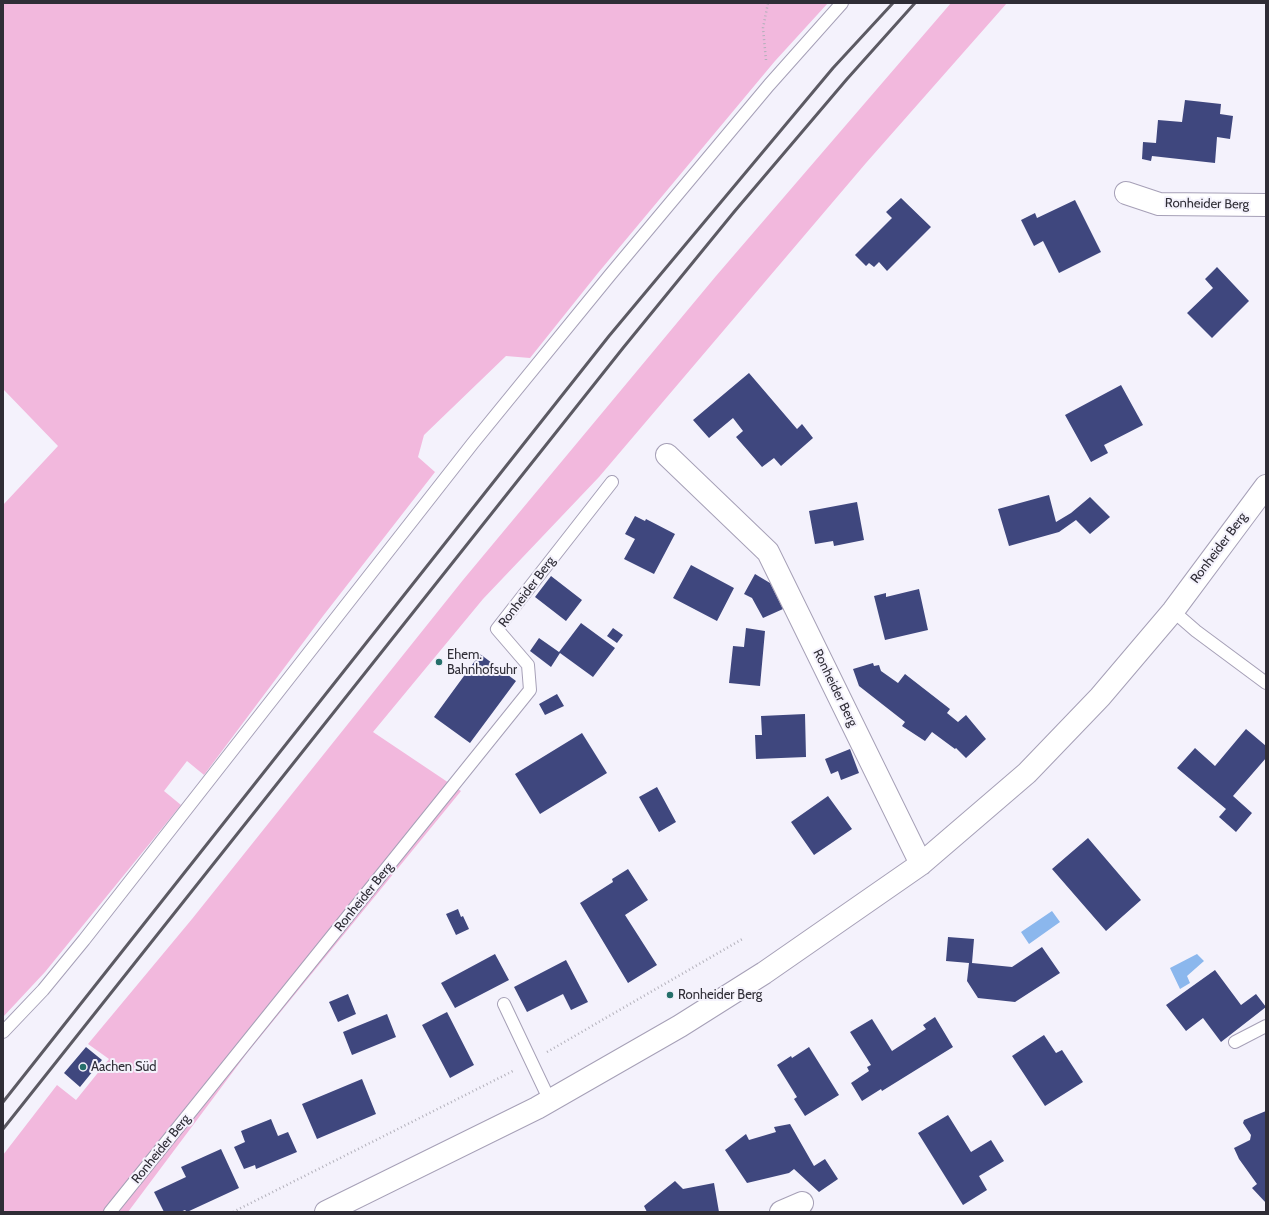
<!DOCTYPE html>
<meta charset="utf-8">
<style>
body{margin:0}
#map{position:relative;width:1269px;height:1215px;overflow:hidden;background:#f4f2fc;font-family:Cabin,sans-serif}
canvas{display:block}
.frame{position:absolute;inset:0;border:4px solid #2f2d36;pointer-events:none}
</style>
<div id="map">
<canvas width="1269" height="1215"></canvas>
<div class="frame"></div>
</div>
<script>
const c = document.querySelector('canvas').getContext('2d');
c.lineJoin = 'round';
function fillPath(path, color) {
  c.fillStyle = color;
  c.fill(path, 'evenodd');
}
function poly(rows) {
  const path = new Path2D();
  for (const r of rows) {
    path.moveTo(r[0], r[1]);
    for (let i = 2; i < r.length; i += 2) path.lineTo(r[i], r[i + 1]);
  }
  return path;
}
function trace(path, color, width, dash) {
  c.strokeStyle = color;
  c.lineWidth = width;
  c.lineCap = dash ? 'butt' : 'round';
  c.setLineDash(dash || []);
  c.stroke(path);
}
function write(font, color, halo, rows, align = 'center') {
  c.font = font + ' Cabin,sans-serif';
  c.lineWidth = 4;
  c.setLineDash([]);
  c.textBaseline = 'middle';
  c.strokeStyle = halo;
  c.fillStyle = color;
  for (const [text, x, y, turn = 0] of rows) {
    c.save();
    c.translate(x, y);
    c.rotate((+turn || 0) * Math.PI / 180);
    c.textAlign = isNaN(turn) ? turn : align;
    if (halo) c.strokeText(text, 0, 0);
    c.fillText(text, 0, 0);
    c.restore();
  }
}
fillPath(poly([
 [3,3,828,3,775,61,598,273,530,358,506,356,424,435,418,457,435,472,323,616,204,775,187,761,164,791,181,805,45,972,3,1017,3,505,58,446,3,389],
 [951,3,1007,3,866,163,599,477,483,599,373,732,461,791,247,1053,128,1212,3,1212,3,1155,57,1085,76,1100,109,1059,88,1044,192,919,463,580,716,276]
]), '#f2b8dd');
fillPath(poly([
 [1052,911,1060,922,1029,944,1021,932],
 [1197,954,1204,961,1187,976,1190,983,1180,989,1170,968]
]), '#8bb7ed');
fillPath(poly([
 [1185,100,1221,104,1220,114,1233,116,1230,139,1217,137,1215,163,1152,156,1151,161,1142,159,1143,142,1156,143,1158,120,1182,122],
 [901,198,931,227,887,271,879,262,874,267,869,263,866,266,855,255,892,218,886,212],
 [1075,200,1101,252,1059,273,1043,241,1034,246,1021,220,1035,213,1037,218],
 [1217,267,1249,301,1212,338,1187,313,1213,288,1205,279],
 [749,373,797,429,802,424,813,438,781,466,774,458,762,467,736,437,743,431,733,418,709,438,693,420],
 [1121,385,1143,425,1104,445,1108,453,1091,462,1065,415],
 [1049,495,1056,522,1071,513,1090,497,1110,517,1090,534,1076,520,1059,532,1009,546,998,509],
 [857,502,864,540,834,546,833,541,815,544,809,511],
 [635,516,645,521,646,519,675,534,654,574,624,559,635,539,625,534],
 [691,565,734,588,717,621,673,598],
 [755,574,770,583,783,609,763,618,752,598,744,594],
 [551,576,582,600,566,621,535,597],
 [919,589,928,630,885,640,874,596,886,593,886,597],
 [581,623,615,648,593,677,560,653,551,667,530,651,539,638,559,652],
 [613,628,623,635,617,643,607,636],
 [746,628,765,631,760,686,729,683,733,646,744,647],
 [480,654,516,681,470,743,434,717],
 [873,663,874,666,879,665,881,671,898,683,905,674,950,709,947,713,958,722,966,715,986,739,966,758,956,748,955,749,932,732,925,741,902,726,905,722,859,686,853,669],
 [557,694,564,706,545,715,539,704],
 [805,714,806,757,756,759,755,735,762,735,761,716],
 [1246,729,1266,746,1266,758,1233,796,1252,813,1236,832,1219,817,1226,809,1177,768,1195,748,1215,766],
 [582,733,607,773,540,814,515,774],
 [850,749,859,773,841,780,838,771,831,774,825,759],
 [657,787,676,822,659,832,639,797],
 [828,796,852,829,814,855,791,822],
 [1088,838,1141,900,1106,931,1052,869],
 [628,869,648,900,625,915,657,965,628,983,580,903,613,882,612,879],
 [458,909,461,917,463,916,469,929,456,935,446,914],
 [948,937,974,939,972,963,1012,967,1042,947,1060,973,1015,1002,978,998,967,981,969,963,946,961],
 [495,954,509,980,455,1008,441,983],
 [566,960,588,1002,571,1010,563,994,527,1012,514,987],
 [1215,970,1241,1005,1256,994,1266,1007,1221,1042,1203,1018,1186,1031,1166,1005],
 [348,994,356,1014,338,1022,329,1002],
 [447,1012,474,1065,450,1078,422,1025],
 [387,1014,396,1037,352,1055,343,1032],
 [935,1017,953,1047,882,1091,881,1089,862,1101,851,1083,869,1071,867,1067,871,1065,850,1032,872,1019,892,1051,926,1029,923,1025],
 [1044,1035,1056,1053,1062,1050,1083,1082,1045,1106,1012,1056],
 [86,1047,102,1060,80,1087,64,1073],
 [809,1047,839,1095,805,1116,794,1099,797,1097,777,1065,791,1056,792,1058],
 [362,1079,376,1114,317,1139,302,1104],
 [1266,1111,1266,1203,1252,1188,1257,1184,1239,1159,1234,1148,1250,1140,1251,1135,1243,1123,1244,1120],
 [948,1115,971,1152,991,1140,1004,1161,979,1176,987,1190,963,1205,918,1133],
 [271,1119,278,1136,288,1132,297,1152,256,1169,255,1165,244,1169,234,1147,245,1142,241,1131],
 [790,1124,814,1166,825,1159,838,1179,819,1192,794,1169,789,1173,747,1183,725,1150,746,1134,749,1140,776,1132,774,1127],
 [221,1149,239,1188,187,1212,185,1210,180,1212,164,1212,154,1192,186,1177,181,1167],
 [675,1181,683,1189,714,1183,719,1212,647,1212,644,1206]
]), '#3f477e');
const service = poly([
 [1173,611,1196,631,1266,683],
 [504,1004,550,1101],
 [3,1032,43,990,84,940,473,443,610,275,769,85,842,3],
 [1235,1042,1266,1026],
 [110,1212,530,690,528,665,497,629,612,482]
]);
const minor = poly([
 [1126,193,1159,204,1266,205],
 [667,455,768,552,921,864],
 [326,1212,537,1108,680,1026,764,973,921,864,1027,773,1100,697,1173,611,1266,486],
 [781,1212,802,1203]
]);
trace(service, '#a6a0b7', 14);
trace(minor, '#a6a0b7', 24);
trace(poly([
 [766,60,763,28,768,3],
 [547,1052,744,938],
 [233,1212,515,1070]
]), '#b2b0ba', 2.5, [1, 3]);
trace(service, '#fff', 12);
trace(minor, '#fff', 22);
trace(poly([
 [3,1102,609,336,833,68,893,3],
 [3,1129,623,348,734,212,847,79,915,3]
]), '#5c5a63', 3);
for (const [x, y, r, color] of [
 [439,662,4,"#256f6a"],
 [670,995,4,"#256f6a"],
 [83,1067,4,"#256f6a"]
]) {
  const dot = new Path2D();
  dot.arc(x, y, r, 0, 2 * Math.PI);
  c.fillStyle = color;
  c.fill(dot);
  trace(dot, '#f4f2fc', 1.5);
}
write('13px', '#2f2d36', '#f4f2fc', [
 ["Ronheider Berg",1207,204,1],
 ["Ronheider Berg",1219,548,-53],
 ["Ronheider Berg",527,592,-53],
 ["Ronheider Berg",835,688,64],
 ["Ronheider Berg",364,897,-51],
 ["Ronheider Berg",161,1149,-51]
]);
write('13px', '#2f2d36', '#f4f2fc', [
 ["Ehem.",447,655],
 ["Bahnhofsuhr",447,670],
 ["Ronheider Berg",678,995],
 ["Aachen Süd",91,1067]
], 'left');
</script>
